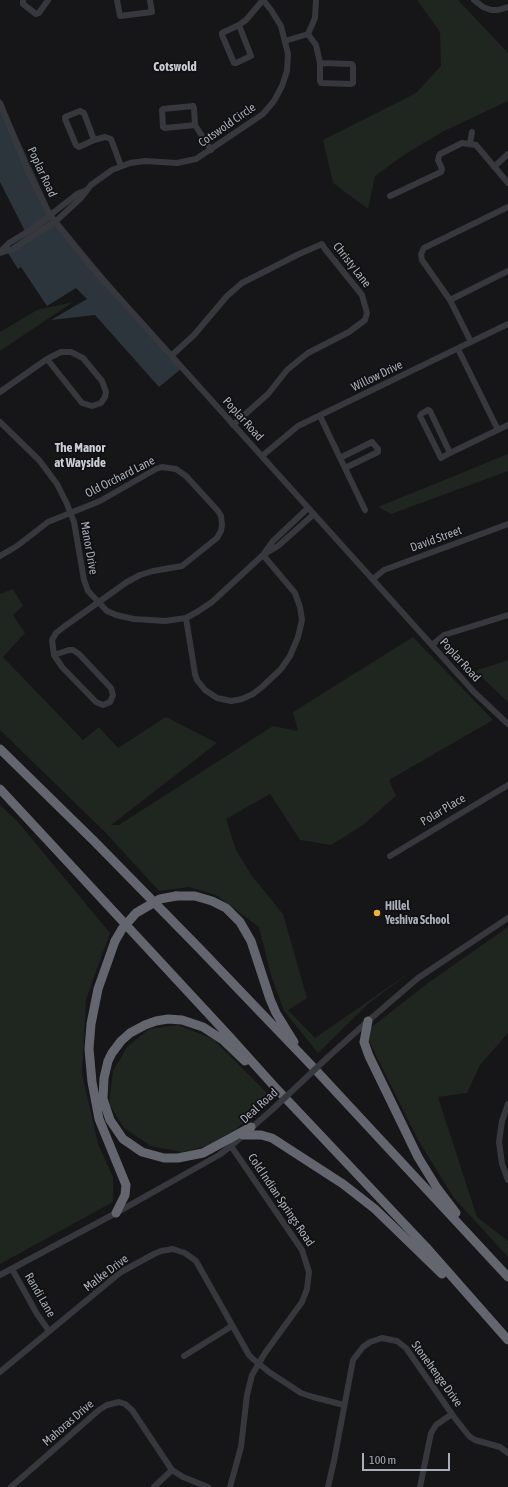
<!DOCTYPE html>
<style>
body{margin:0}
#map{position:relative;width:508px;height:1487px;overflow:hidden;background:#161618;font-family:"Asap Condensed",sans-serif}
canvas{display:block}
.scale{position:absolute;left:362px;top:1453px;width:88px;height:18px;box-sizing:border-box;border:2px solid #a8adb8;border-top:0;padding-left:5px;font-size:12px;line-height:14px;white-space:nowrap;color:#a8adb8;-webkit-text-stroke:3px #111113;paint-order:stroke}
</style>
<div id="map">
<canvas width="508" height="1487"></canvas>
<div class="scale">100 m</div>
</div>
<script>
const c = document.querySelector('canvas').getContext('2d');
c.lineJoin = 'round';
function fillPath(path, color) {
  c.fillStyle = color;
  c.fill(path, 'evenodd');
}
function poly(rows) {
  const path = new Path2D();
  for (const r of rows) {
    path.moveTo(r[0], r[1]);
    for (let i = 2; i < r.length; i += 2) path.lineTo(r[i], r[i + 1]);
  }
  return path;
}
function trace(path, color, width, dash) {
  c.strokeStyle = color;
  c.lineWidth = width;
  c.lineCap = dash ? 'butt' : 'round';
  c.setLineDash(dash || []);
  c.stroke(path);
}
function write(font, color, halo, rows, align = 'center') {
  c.font = font + ' "Asap Condensed",sans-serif';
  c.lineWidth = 3.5;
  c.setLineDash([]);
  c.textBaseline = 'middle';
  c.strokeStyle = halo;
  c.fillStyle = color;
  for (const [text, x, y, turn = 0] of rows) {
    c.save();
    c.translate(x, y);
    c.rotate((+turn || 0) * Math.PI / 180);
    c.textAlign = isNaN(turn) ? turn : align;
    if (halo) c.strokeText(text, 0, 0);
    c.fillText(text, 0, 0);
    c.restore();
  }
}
fillPath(poly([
 [417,0,458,0,508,53,508,101,442,132,404,155,375,176,368,209,333,183,323,140,416,93,441,66,440,32],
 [73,302,0,351,0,332,37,310],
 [508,454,508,471,391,514,378,507],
 [13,589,23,606,13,615,25,633,3,657,83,740,99,727,118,748,166,717,217,743,111,825,119,825,273,726,298,731,293,712,413,637,493,720,389,780,396,796,363,825,331,845,300,840,270,794,226,819,236,850,252,876,283,914,307,998,288,1010,315,1038,416,968,369,1003,318,1053,284,1011,271,975,259,927,216,895,189,887,159,891,106,833,0,730,0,594],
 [508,660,508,702,475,671],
 [0,805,18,822,110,933,86,999,82,1074,98,1144,113,1177,113,1202,0,1264],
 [508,927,508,1033,480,1065,467,1093,438,1097,477,1217,508,1241,508,1257,454,1198,418,1140,368,1039,369,1029,428,983],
 [178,1025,213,1039,272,1098,235,1130,206,1146,182,1152,151,1146,124,1128,109,1104,113,1071,127,1047,149,1029]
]), '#1e261f');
fillPath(poly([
 [0,98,52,213,181,369,159,387,95,315,51,320,87,299,76,288,47,306,21,267,18,269,6,250,27,235,0,182]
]), '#2c353c');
trace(poly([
 [23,0,23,4,36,14,39,13,48,0],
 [117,0,120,16,152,12,150,0],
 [474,0,483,7,491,10,498,10,508,7],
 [239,25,251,56,236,63,234,63,222,35,222,33,239,25],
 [239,25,246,20,263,0],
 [308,34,316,45,320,63],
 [285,41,308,34,315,18,316,0],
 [320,63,352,64,353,66,353,83,351,84,321,83,320,81,320,63],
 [0,103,29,174,50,215,87,262,474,692,508,724],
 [193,106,194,108,195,125,165,128,163,127,162,110,163,109,193,106],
 [80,111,84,113,94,140,79,147,76,145,65,119,65,117,80,111],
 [195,125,211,150],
 [94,140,105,137,111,139,121,166],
 [470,143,472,132],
 [494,167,508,154],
 [390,196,441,172,442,169,438,160,439,156,440,154,462,143,476,145,508,183],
 [0,252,9,243,35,227,77,194,87,190],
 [0,253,13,249,55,222,81,198,91,185,112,170,130,163,145,161,177,163,196,159,263,114,274,101,282,86,287,71,288,54,281,26,271,10,263,0],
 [450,300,508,271],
 [471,342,450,300,422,260,421,254,424,248,508,207],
 [458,349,498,430],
 [61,352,71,352,83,358,102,381,106,392,105,397,101,403,92,406,82,403,47,359,61,352],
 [171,356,194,335,227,296,242,283,299,254,322,244,325,249,362,295,367,313,365,320,349,332,308,353,298,361,287,370,268,394,233,425],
 [0,392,47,359],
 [428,410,430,411,450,453,441,458,420,416,421,414,428,410],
 [320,416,365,510],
 [0,422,39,460,57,484,67,504,74,522,84,580,88,591,107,611,116,615,134,619,165,621,186,618,197,612,212,602,263,555,278,546,314,514],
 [450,453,508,425],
 [262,456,298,426,508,324],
 [340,458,372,442,378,449,378,452,345,468],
 [265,552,273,541,308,508],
 [0,556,17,546,48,522,100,501,156,469,162,467,176,469,186,476,218,511,221,516,222,525,221,531,217,538,182,566,153,571,140,575,127,582,65,626,56,633,52,640,54,655],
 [373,579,384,570,508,524],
 [186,618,195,674,197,680,205,690,217,698,231,701,242,699,253,694,262,687,281,669,290,656,298,637,302,620,300,607,295,593,263,555],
 [432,645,444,635,508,615],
 [69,650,73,650,79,654,111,688,113,695,110,702,103,705,96,702,62,667,54,655,69,650],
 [390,856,508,785],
 [327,1058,368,1021,418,978,508,918],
 [508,1104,502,1121,499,1142,502,1164,508,1180],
 [12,1269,37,1314,49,1331],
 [0,1275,116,1213,219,1155,231,1146,274,1108],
 [184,1356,232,1326],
 [0,1372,121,1272,154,1254,161,1251,173,1249,185,1253,196,1261,249,1355,253,1359,269,1372,301,1393,313,1397,344,1405],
 [11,1487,99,1410,107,1405,119,1402,125,1404,132,1410,172,1470,183,1477,208,1487],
 [154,1487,172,1470],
 [230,1487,241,1447,247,1395,252,1375,265,1353,302,1302,307,1289,309,1272,302,1250,231,1146],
 [328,1487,334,1461,353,1360,363,1347,370,1342,382,1338,397,1341,406,1348,454,1417,469,1436,475,1440,500,1447,508,1453],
 [420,1487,431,1433,436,1425,452,1414]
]), '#37383d', 6);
trace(poly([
 [0,749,94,841,198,947,312,1066,508,1277],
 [0,789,229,1036,273,1085,426,1247,508,1340],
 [176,896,195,896,212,901,226,908,240,922,251,941,270,999,276,1013,294,1042],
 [115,941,98,989,91,1024,89,1049,92,1082,99,1119,126,1185,125,1195,116,1213],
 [368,1021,364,1042,369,1056,418,1157,437,1188,456,1213],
 [245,1061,223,1040,203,1027,182,1020,168,1019,156,1021,145,1025,130,1033,121,1041,112,1053,108,1061,104,1078,103,1099,110,1120,123,1139,142,1152,164,1158,178,1158,203,1153,251,1127],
 [243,1135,261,1135,272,1138,343,1184,375,1209,442,1274]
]), '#63666e', 9);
trace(poly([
 [274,1108,327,1058]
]), '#37383d', 6);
trace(poly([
 [115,941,122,929,136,913,160,899,176,896]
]), '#63666e', 9);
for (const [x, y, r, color] of [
 [377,913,4,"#f2b134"]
]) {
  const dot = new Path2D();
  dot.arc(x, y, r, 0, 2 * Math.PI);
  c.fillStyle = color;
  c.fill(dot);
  trace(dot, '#111113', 1.5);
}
write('12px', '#a8adb8', '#111113', [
 ["Cotswold Circle",227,125,-35],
 ["Poplar Road",42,172,65],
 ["Christy Lane",352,265,52],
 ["Willow Drive",377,376,-26],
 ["Poplar Road",243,419,48],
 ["Old Orchard Lane",120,477,-27],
 ["David Street",436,539,-20],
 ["Manor Drive",89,548,80],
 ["Poplar Road",460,660,48],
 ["Polar Place",443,810,-31],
 ["Deal Road",259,1106,-42],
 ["Cold Indian Springs Road",281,1200,56],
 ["Malke Drive",106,1273,-37],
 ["Randi Lane",40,1295,60],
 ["Stonehenge Drive",437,1374,54],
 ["Mahoras Drive",68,1423,-41]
]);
write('bold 12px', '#a8adb8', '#111113', [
 ["Hillel",385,906],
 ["Yeshiva School",385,920]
], 'left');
write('bold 13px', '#c9ccd4', '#111113', [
 ["Cotswold",175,67],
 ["The Manor",80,448],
 ["at Wayside",80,463]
]);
</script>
